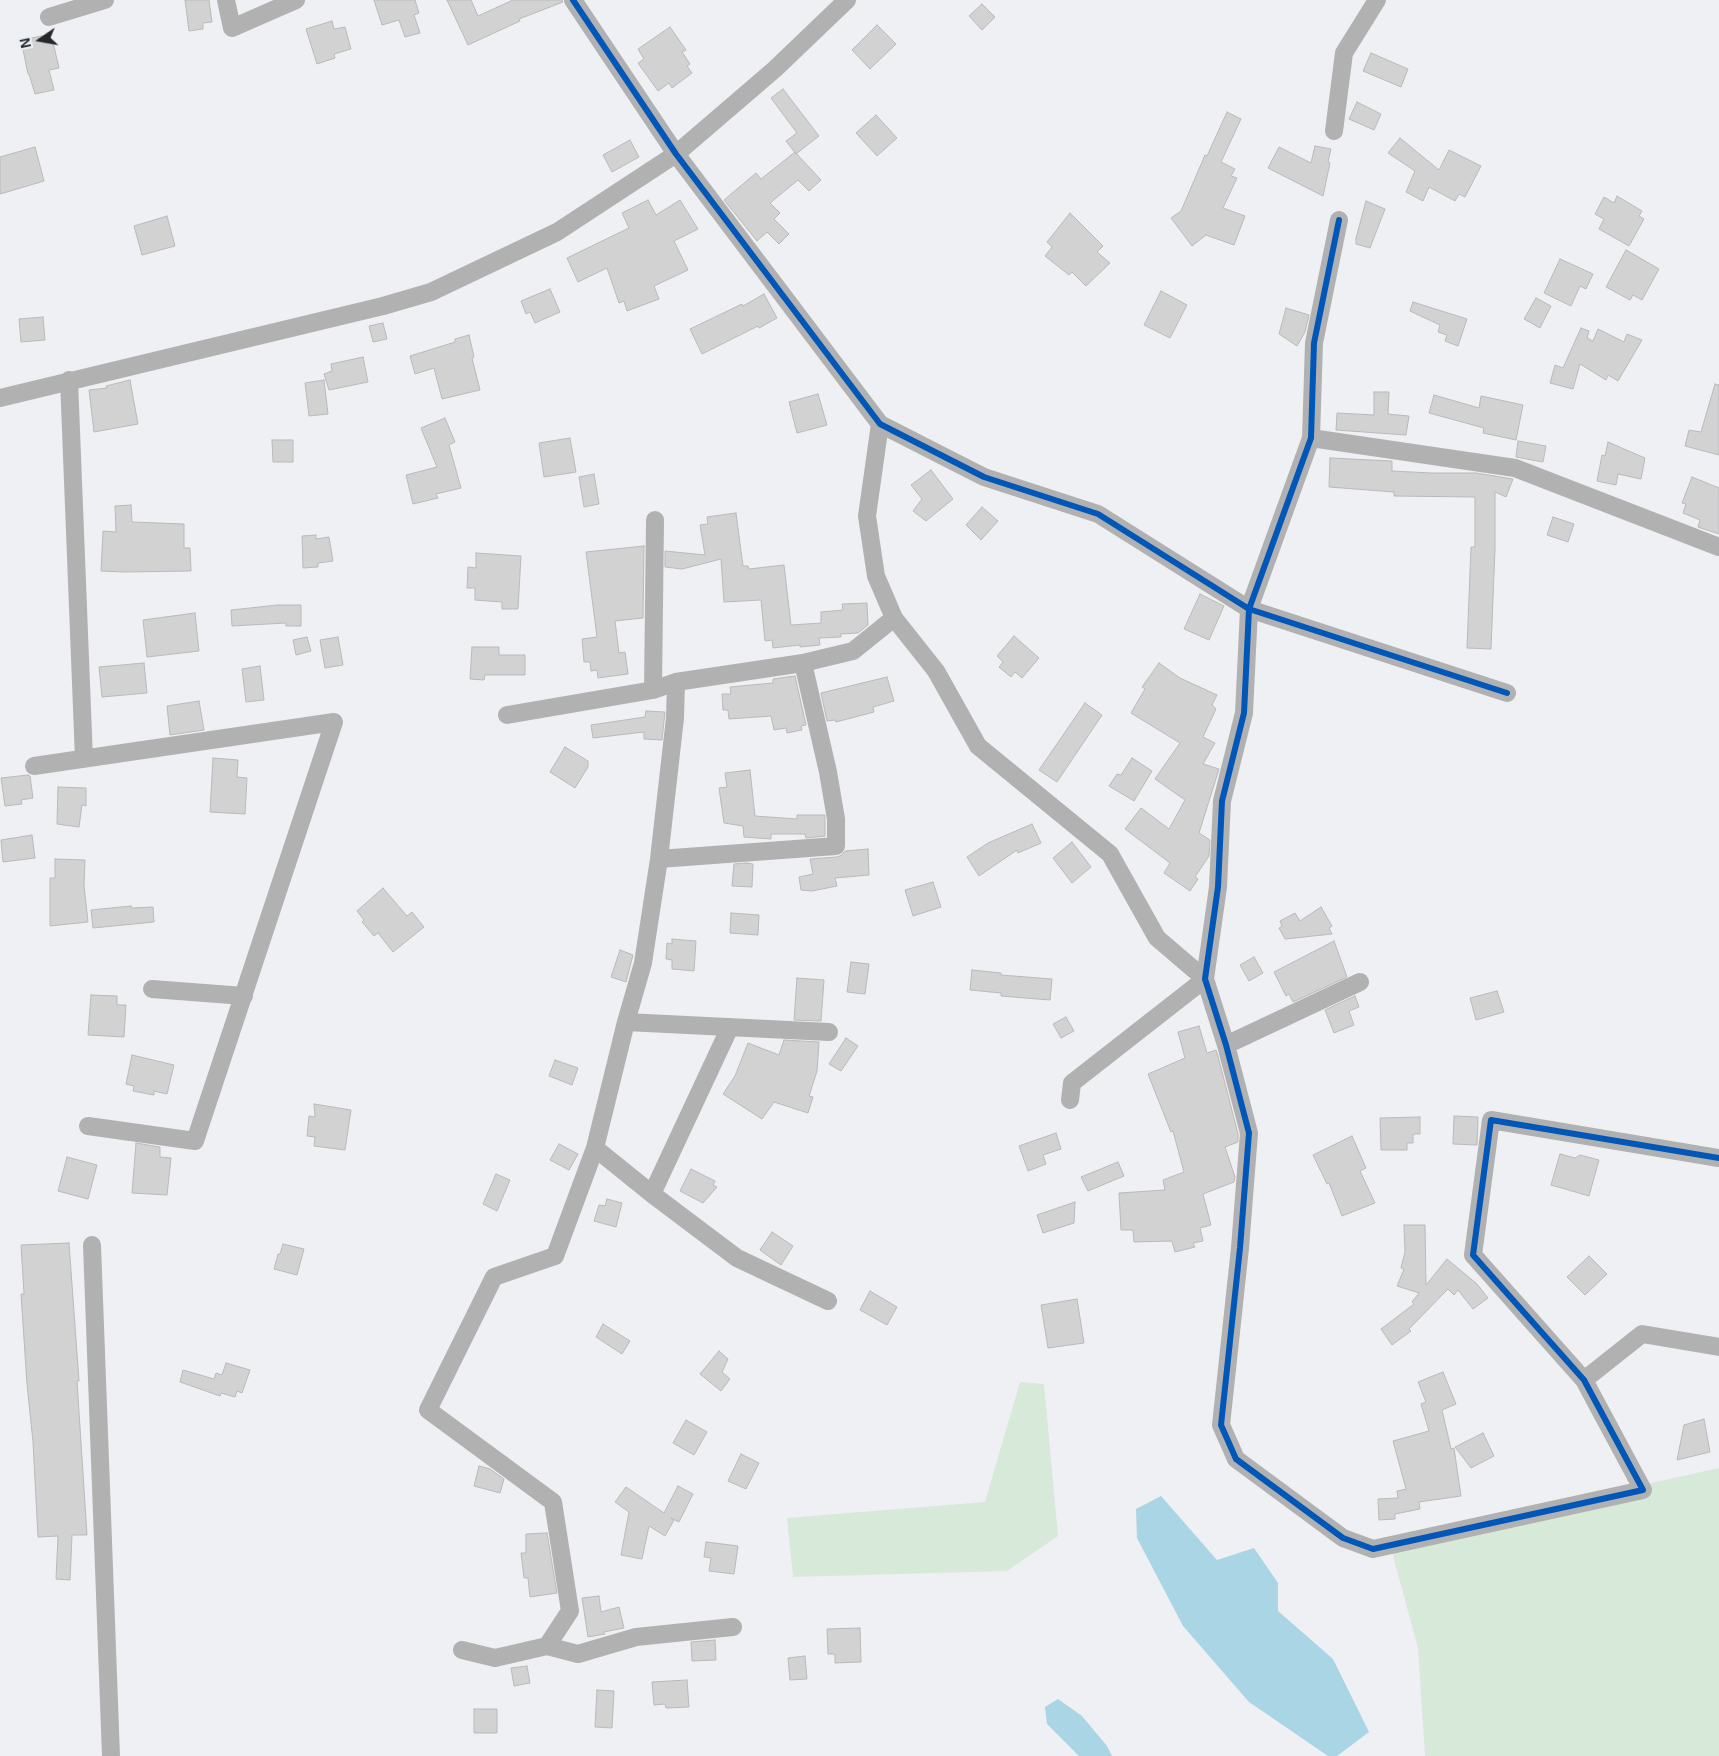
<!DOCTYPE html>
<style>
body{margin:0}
#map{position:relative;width:1719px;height:1756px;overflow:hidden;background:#eef0f3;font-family:Arial,sans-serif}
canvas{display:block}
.north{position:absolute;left:15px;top:15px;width:50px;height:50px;-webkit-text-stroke:4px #ebeff6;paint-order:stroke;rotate:258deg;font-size:14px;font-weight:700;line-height:20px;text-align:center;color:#252729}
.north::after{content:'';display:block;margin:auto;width:18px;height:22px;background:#252729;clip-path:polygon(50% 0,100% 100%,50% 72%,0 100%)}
</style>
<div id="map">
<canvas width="1719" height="1756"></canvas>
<div class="north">N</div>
</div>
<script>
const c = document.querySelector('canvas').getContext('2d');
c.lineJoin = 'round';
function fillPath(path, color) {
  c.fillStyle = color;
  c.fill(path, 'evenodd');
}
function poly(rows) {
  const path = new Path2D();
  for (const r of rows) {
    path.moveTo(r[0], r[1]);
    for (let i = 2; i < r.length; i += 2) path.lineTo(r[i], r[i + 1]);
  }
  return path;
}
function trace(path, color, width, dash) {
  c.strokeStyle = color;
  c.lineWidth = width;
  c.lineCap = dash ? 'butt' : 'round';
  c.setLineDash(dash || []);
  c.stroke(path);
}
fillPath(poly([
 [1020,1382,1044,1384,1058,1536,1007,1571,793,1577,787,1518,985,1502],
 [1719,1468,1719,1756,1425,1756,1418,1648,1389,1541]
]), '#d7e9d9');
fillPath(poly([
 [1161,1496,1217,1560,1254,1548,1278,1583,1278,1611,1333,1659,1369,1732,1337,1756,1328,1756,1249,1702,1183,1626,1137,1538,1136,1509],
 [1058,1699,1082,1716,1107,1746,1112,1756,1079,1756,1047,1724,1045,1707]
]), '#aad5e5');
const building = poly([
 [185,0,209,0,212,22,203,23,203,29,189,31,185,0],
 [374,0,415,0,419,13,414,15,420,33,405,37,399,20,382,25,374,0],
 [447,0,471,0,478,16,513,0,562,0,563,2,519,19,520,21,468,45,447,0],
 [982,4,995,17,982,30,969,16,982,4],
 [332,21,334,29,345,27,351,49,334,54,335,58,317,64,306,29,332,21],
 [877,25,896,44,870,69,852,50,877,25],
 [670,27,686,50,682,52,690,64,687,66,692,73,672,88,669,83,658,91,638,63,644,59,638,49,670,27],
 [42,36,44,43,53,42,59,68,49,70,54,90,35,94,29,74,28,74,21,40,42,36],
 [1371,53,1408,69,1401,87,1363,71,1371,53],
 [783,89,819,136,796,154,786,141,797,133,771,98,783,89],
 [1357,102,1381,114,1374,130,1349,119,1357,102],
 [1227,112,1241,119,1221,162,1235,169,1231,176,1237,178,1223,208,1245,216,1234,245,1206,235,1192,246,1171,218,1181,211,1205,155,1207,156,1227,112],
 [876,115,897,138,877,156,856,133,876,115],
 [1400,138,1439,170,1449,150,1481,166,1465,197,1459,194,1455,201,1429,187,1423,201,1406,192,1415,171,1388,153,1400,138],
 [630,140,639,157,612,172,603,155,630,140],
 [1315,146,1331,149,1328,162,1330,163,1323,196,1268,168,1279,147,1311,163,1315,146],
 [35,147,44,181,0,194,0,157,35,147],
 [795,152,821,180,809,191,798,180,770,203,780,213,774,219,789,234,779,244,767,232,757,241,724,200,756,173,761,179,795,152],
 [1617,196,1642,211,1639,216,1644,219,1629,246,1599,229,1604,219,1595,214,1604,197,1614,203,1617,196],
 [648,200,656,215,680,200,698,229,674,241,688,270,654,286,659,299,627,311,624,301,619,303,607,268,578,282,567,258,629,228,622,213,648,200],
 [1366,201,1385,209,1370,248,1356,244,1356,238,1366,201],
 [1070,213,1103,246,1097,252,1110,263,1086,286,1072,272,1069,275,1045,256,1052,247,1047,242,1070,213],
 [167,216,175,246,142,255,134,226,167,216],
 [1626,250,1659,269,1642,300,1633,295,1630,300,1606,287,1626,250],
 [1560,259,1593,274,1586,289,1580,286,1571,306,1544,293,1560,259],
 [550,289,560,312,535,323,530,312,526,314,521,301,550,289],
 [1161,291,1187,305,1170,338,1144,325,1161,291],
 [764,294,777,318,759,328,758,326,702,354,690,329,742,304,743,306,764,294],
 [1536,298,1551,306,1540,328,1524,319,1536,298],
 [1413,302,1467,319,1458,346,1445,341,1447,335,1438,332,1440,325,1410,311,1413,302],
 [1286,308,1309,315,1305,332,1297,346,1279,334,1286,308],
 [43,317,45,340,21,342,19,319,43,317],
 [383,323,387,339,373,342,369,326,383,323],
 [1581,328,1589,331,1587,338,1593,341,1598,329,1624,342,1627,334,1642,340,1618,381,1608,375,1606,380,1580,364,1573,389,1550,383,1555,365,1563,368,1581,328],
 [469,335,474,357,472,358,480,390,442,399,434,368,415,374,410,356,455,342,455,339,469,335],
 [363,357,368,382,329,390,324,374,332,371,331,364,363,357],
 [130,380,138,424,94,432,89,390,107,388,106,386,130,380],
 [324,380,328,414,309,416,305,383,324,380],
 [1715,384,1719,385,1719,455,1685,446,1689,430,1701,432,1715,384],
 [1374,392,1389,392,1388,414,1409,416,1406,435,1336,430,1337,413,1374,415,1374,392],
 [818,394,827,425,797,433,789,402,818,394],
 [1434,395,1479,408,1481,396,1523,405,1516,440,1483,433,1484,428,1429,413,1434,395],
 [445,418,455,442,449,445,461,488,436,494,438,498,413,504,406,475,437,467,421,428,445,418],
 [570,438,576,472,544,477,539,443,570,438],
 [272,440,293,440,293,462,273,462,272,440],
 [1518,441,1546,446,1543,462,1516,457,1518,441],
 [1608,442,1645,458,1641,479,1618,474,1616,485,1597,481,1602,455,1605,456,1608,442],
 [1330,458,1392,461,1392,471,1432,473,1476,473,1513,479,1506,497,1495,492,1495,548,1491,649,1467,648,1471,547,1475,547,1475,497,1394,496,1394,492,1329,487,1330,458],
 [931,470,953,499,926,521,913,511,922,499,911,485,931,470],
 [594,474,599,504,584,507,579,477,594,474],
 [1692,477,1719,488,1719,534,1698,527,1700,520,1683,513,1686,504,1682,503,1692,477],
 [131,505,132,522,184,524,184,548,190,548,191,571,124,572,101,571,103,531,116,532,115,506,131,505],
 [982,507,998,521,981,540,966,525,982,507],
 [736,513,743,566,748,566,749,569,784,565,791,625,821,623,821,612,843,610,842,604,867,603,868,625,858,633,841,634,841,637,819,638,820,645,800,647,800,645,773,648,772,640,765,641,761,600,724,602,721,559,682,569,665,567,665,551,705,555,700,525,708,524,707,517,736,513],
 [1553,517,1574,524,1568,542,1547,535,1553,517],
 [316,535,316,539,329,537,333,561,318,563,318,567,303,568,302,536,316,535],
 [644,546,643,618,615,621,619,653,625,652,628,674,598,678,597,670,591,671,590,662,584,662,582,639,597,637,586,552,644,546],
 [476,553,521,556,518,609,502,609,502,602,475,600,475,588,467,588,468,567,476,568,476,553],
 [1200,594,1224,606,1209,640,1184,629,1200,594],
 [278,605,301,605,301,626,286,626,286,623,232,626,231,610,278,605],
 [195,613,199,651,147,657,143,620,195,613],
 [1014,636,1039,658,1022,678,1015,672,1011,677,999,667,1003,662,997,656,1014,636],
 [307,637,311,651,296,655,293,640,307,637],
 [338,637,343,665,325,668,320,640,338,637],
 [472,647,499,647,499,655,525,655,525,675,485,675,484,680,470,679,472,647],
 [144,663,147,693,102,697,99,667,144,663],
 [1159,663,1180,678,1217,695,1212,705,1216,709,1203,737,1215,743,1203,764,1219,769,1199,833,1210,840,1209,856,1195,877,1198,879,1190,891,1164,873,1170,863,1125,829,1141,808,1169,829,1185,800,1155,779,1180,743,1131,713,1145,689,1142,687,1159,663],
 [260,666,264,700,246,702,242,669,260,666],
 [795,676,806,725,801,726,802,730,787,733,786,728,774,730,771,716,729,719,728,710,723,710,722,694,731,694,730,687,773,683,773,679,795,676],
 [887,677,894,701,873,707,874,712,836,722,835,720,827,721,821,693,887,677],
 [199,701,204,730,170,735,167,706,199,701],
 [1085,703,1102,715,1057,782,1039,770,1085,703],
 [646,711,665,712,662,740,644,739,644,732,593,738,591,725,645,717,646,711],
 [565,747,588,761,588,767,575,788,550,772,565,747],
 [213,758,238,760,237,777,247,778,245,814,210,812,213,758],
 [1132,758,1152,771,1134,801,1109,786,1117,774,1121,775,1132,758],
 [750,770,755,816,797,819,797,815,825,815,825,836,806,838,805,834,771,834,771,839,744,837,743,826,724,823,719,788,727,787,725,773,750,770],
 [28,775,30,776,33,798,21,800,22,804,5,806,1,778,28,775],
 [58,787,86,788,86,806,82,805,79,827,57,824,58,787],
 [1032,824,1041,843,1018,853,1017,850,979,876,967,857,988,843,1032,824],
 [32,835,35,858,3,862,1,840,32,835],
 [1072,842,1091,867,1072,883,1053,858,1072,842],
 [868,849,869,875,835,878,837,886,812,891,801,890,799,877,813,874,810,859,837,857,842,855,845,851,868,849],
 [55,859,85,860,84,885,88,922,50,926,50,878,55,878,55,859],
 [747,863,753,864,752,887,732,886,734,864,747,863],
 [933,882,941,907,913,916,905,890,933,882],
 [383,888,407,916,412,912,424,927,393,952,378,933,374,936,362,922,364,920,357,911,383,888],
 [131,906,131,908,153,907,154,922,93,928,91,910,131,906],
 [1321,907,1332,926,1329,928,1332,934,1285,939,1279,928,1282,926,1280,921,1295,913,1300,921,1321,907],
 [731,913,759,915,758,935,730,933,731,913],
 [672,939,696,941,694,971,672,969,672,960,666,959,667,943,672,944,672,939],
 [1334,941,1347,977,1293,1002,1289,994,1286,996,1274,972,1334,941],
 [620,950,633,955,626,982,611,977,620,950],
 [1254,957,1263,973,1249,981,1240,965,1254,957],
 [851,962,869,964,865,994,847,992,851,962],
 [972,970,1001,973,1001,975,1052,979,1050,1000,1001,996,1001,993,970,990,972,970],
 [797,978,824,980,821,1021,794,1020,797,978],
 [1497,991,1504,1012,1476,1020,1470,998,1497,991],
 [91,995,117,996,117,1005,126,1005,124,1037,88,1035,91,995],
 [1355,996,1359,1007,1349,1011,1354,1025,1334,1033,1325,1010,1355,996],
 [1066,1017,1074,1031,1061,1038,1053,1024,1066,1017],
 [1199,1026,1207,1053,1216,1050,1218,1056,1238,1134,1238,1142,1225,1147,1235,1177,1234,1182,1203,1194,1211,1225,1200,1228,1203,1241,1193,1243,1195,1247,1175,1252,1172,1241,1134,1242,1133,1230,1121,1230,1119,1193,1165,1190,1163,1180,1184,1172,1173,1131,1171,1132,1148,1074,1185,1058,1178,1032,1199,1026],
 [846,1038,858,1046,841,1071,829,1064,846,1038],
 [784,1040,819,1042,817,1071,809,1096,813,1097,808,1113,774,1102,762,1119,723,1094,735,1076,748,1043,779,1055,784,1040],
 [132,1055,174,1065,167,1094,154,1091,154,1095,133,1091,134,1086,126,1084,132,1055],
 [555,1060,578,1068,572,1085,549,1076,555,1060],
 [314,1104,351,1110,345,1150,314,1146,315,1137,307,1136,309,1116,315,1117,314,1104],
 [1454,1116,1478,1117,1477,1145,1453,1144,1454,1116],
 [1420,1117,1420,1134,1413,1134,1413,1143,1407,1143,1407,1150,1381,1150,1380,1118,1420,1117],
 [1056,1133,1061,1149,1043,1155,1046,1164,1028,1171,1019,1146,1056,1133],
 [1352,1136,1366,1168,1360,1171,1375,1203,1342,1216,1329,1183,1327,1184,1313,1155,1352,1136],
 [136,1143,160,1147,160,1157,171,1158,167,1195,132,1193,136,1143],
 [559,1144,578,1154,569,1170,550,1160,559,1144],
 [1560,1154,1575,1158,1580,1155,1599,1160,1589,1196,1551,1185,1560,1154],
 [67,1157,97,1165,88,1199,58,1191,67,1157],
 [1118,1162,1124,1176,1088,1191,1081,1177,1118,1162],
 [691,1169,715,1181,713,1185,717,1187,703,1203,680,1191,691,1169],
 [496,1174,510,1180,497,1211,483,1204,496,1174],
 [607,1199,622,1203,616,1227,594,1221,599,1205,605,1206,607,1199],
 [1075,1202,1074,1223,1043,1233,1037,1215,1075,1202],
 [1404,1225,1425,1225,1426,1285,1447,1259,1477,1284,1488,1298,1473,1309,1458,1290,1454,1295,1448,1289,1409,1329,1411,1331,1392,1345,1381,1329,1414,1304,1412,1302,1419,1293,1397,1286,1404,1269,1401,1268,1405,1252,1404,1225],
 [772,1232,793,1246,781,1265,760,1250,772,1232],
 [69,1243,79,1381,77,1381,87,1535,72,1535,70,1580,56,1579,58,1536,38,1537,33,1442,27,1384,21,1294,24,1294,21,1245,69,1243],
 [283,1244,304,1249,297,1275,274,1269,278,1254,280,1254,283,1244],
 [1589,1256,1607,1274,1585,1295,1567,1277,1589,1256],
 [870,1291,897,1307,887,1325,860,1310,870,1291],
 [1077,1299,1084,1343,1048,1348,1041,1305,1077,1299],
 [603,1324,630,1341,622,1354,596,1337,603,1324],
 [719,1351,728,1359,722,1372,730,1379,721,1391,700,1374,719,1351],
 [226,1363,250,1370,242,1393,237,1391,235,1397,221,1393,220,1396,180,1382,183,1370,214,1379,216,1373,222,1375,226,1363],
 [1443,1372,1456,1404,1442,1410,1451,1449,1454,1448,1461,1496,1419,1502,1420,1509,1395,1514,1395,1519,1379,1520,1378,1499,1398,1498,1397,1491,1406,1489,1393,1441,1429,1431,1421,1404,1426,1402,1418,1382,1443,1372],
 [1704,1419,1710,1452,1677,1460,1684,1425,1704,1419],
 [686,1420,707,1432,694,1455,673,1443,686,1420],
 [1483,1433,1494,1456,1471,1468,1455,1447,1483,1433],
 [741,1454,759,1463,746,1489,728,1481,741,1454],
 [479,1466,490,1469,504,1479,500,1493,474,1486,479,1466],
 [678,1486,693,1494,679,1522,671,1518,674,1520,665,1536,649,1526,642,1559,621,1555,629,1512,615,1502,626,1487,664,1513,678,1486],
 [547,1533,557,1593,530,1597,528,1578,524,1578,521,1553,526,1553,526,1534,547,1533],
 [706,1542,738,1546,734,1574,709,1571,711,1558,704,1557,706,1542],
 [599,1596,601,1612,619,1607,624,1628,604,1632,605,1634,588,1637,582,1598,599,1596],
 [860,1628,861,1662,835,1663,835,1654,828,1654,827,1629,860,1628],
 [715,1640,716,1660,692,1661,691,1642,715,1640],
 [805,1656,807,1679,790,1680,788,1658,805,1656],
 [527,1666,530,1683,514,1686,511,1668,527,1666],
 [687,1680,689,1707,666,1708,665,1704,654,1705,652,1682,687,1680],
 [597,1690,614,1691,612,1728,595,1727,597,1690],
 [474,1709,497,1709,497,1733,474,1733,474,1709]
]);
fillPath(building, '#d2d2d3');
trace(building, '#bab9ba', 1);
trace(poly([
 [226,0,232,28,296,0],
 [573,0,676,154,880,424,984,477,1098,514,1249,609,1507,693],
 [49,17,105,0],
 [1334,131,1344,53,1377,0],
 [1339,220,1314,343,1311,438,1249,609,1244,713,1222,801,1218,887,1205,979,1226,1045,1249,1133,1240,1248,1221,1425,1236,1459,1343,1538,1373,1549,1643,1490,1584,1380,1473,1255,1491,1120,1719,1158],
 [69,380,84,759],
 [0,398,383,306,431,292,557,232,676,154,775,69,847,0],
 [880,424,867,516,876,576,894,618,936,671,978,746,1110,854,1157,938,1205,979,1072,1083,1070,1100],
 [1311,438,1515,468,1719,547],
 [653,690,655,520],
 [507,715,653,690,676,682,803,663,853,651,894,618],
 [34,766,334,722,195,1141,88,1126],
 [659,859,836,846,836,819,828,772,803,663],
 [152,989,244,996],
 [626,1022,829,1032],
 [1226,1045,1360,982],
 [595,1148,652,1194,737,1258,828,1301],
 [652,1194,730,1027],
 [92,1245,111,1756],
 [1584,1380,1642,1334,1719,1347],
 [547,1646,570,1611,553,1502,428,1410,494,1277,555,1256,595,1148,626,1022,643,963,659,859,675,718,676,682],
 [462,1650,495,1658,547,1646,578,1654,636,1637,733,1627]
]), '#b1b1b2', 18);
trace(poly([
 [573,0,676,154,880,424,984,477,1098,514,1249,609,1507,693],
 [1339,220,1314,343,1311,438,1249,609,1244,713,1222,801,1218,887,1205,979,1226,1045,1249,1133,1240,1248,1221,1425,1236,1459,1343,1538,1373,1549,1643,1490,1584,1380,1473,1255,1491,1120,1719,1158]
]), '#0057b8', 6);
</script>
